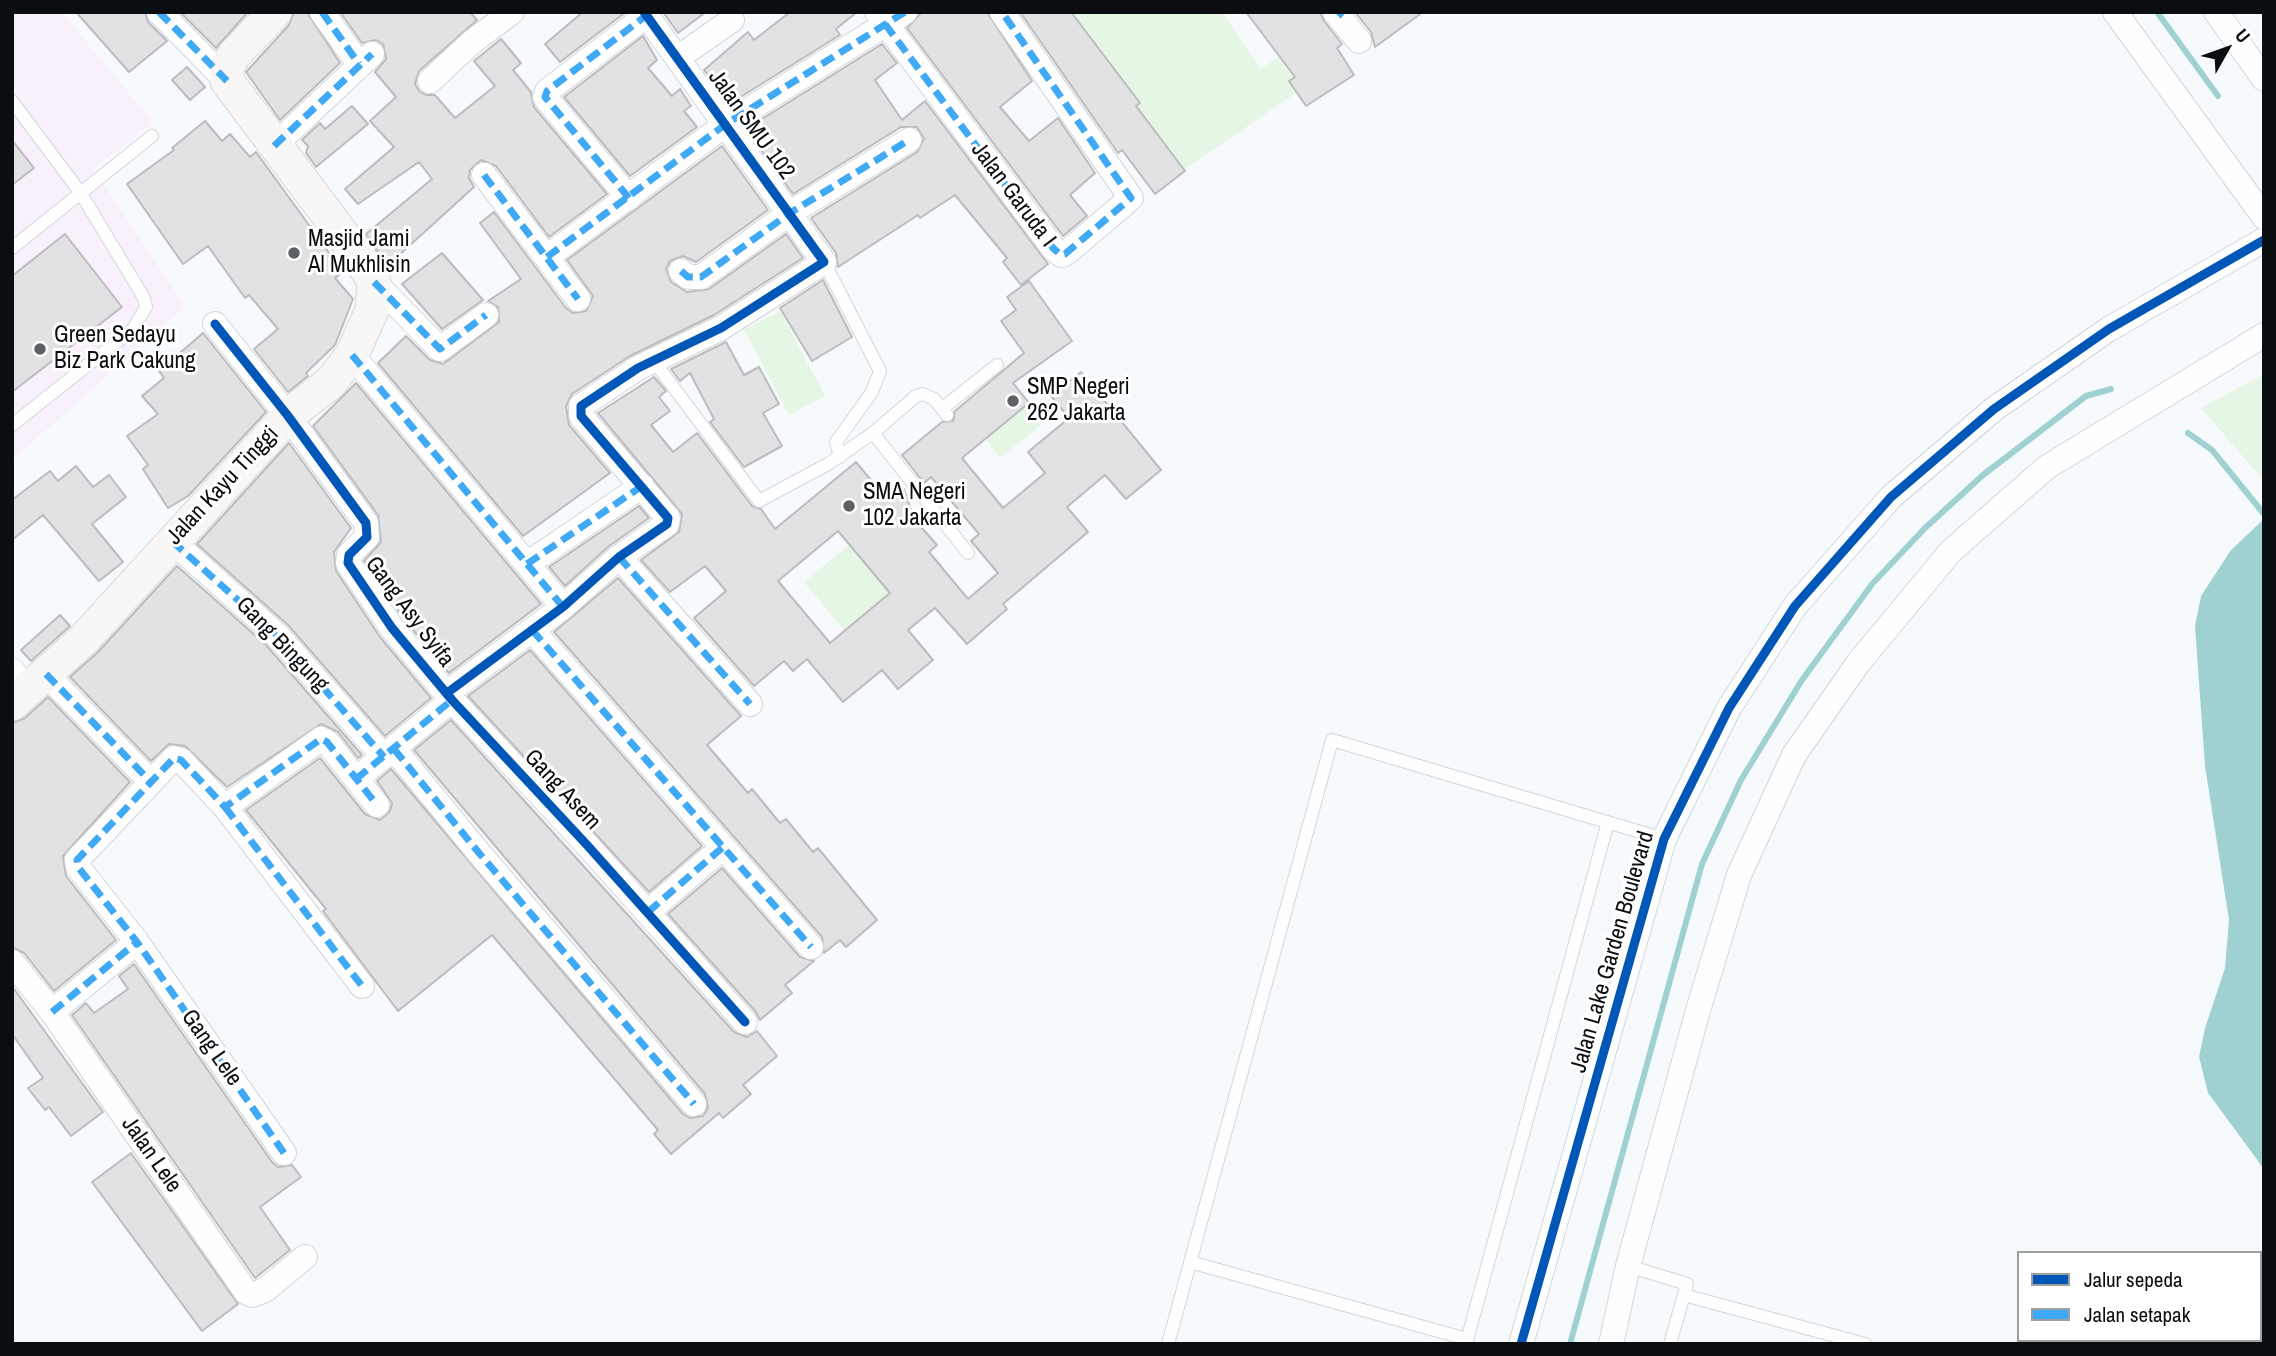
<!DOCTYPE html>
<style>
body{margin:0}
#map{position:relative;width:2276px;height:1356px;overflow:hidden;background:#f7fafc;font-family:"Archivo Narrow",sans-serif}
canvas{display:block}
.frame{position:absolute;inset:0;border:14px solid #0b0e11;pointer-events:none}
.legend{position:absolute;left:2017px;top:1251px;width:245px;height:91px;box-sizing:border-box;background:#fff;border:2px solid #9d9fa0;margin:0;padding:9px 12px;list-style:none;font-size:21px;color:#0b0e11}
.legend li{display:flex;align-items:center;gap:14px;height:35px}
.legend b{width:35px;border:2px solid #9d9fa0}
.north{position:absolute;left:2192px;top:14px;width:70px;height:70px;-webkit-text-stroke:5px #fff;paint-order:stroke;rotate:50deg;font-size:19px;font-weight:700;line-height:28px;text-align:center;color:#0b0e11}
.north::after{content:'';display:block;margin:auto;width:24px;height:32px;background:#0b0e11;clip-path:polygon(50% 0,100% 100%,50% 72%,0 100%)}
</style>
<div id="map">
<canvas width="2276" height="1356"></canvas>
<div class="frame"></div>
<ul class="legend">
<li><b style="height:9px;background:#0057b8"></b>Jalur sepeda</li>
<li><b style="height:9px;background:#3fa9f5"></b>Jalan setapak</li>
</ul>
<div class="north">U</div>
</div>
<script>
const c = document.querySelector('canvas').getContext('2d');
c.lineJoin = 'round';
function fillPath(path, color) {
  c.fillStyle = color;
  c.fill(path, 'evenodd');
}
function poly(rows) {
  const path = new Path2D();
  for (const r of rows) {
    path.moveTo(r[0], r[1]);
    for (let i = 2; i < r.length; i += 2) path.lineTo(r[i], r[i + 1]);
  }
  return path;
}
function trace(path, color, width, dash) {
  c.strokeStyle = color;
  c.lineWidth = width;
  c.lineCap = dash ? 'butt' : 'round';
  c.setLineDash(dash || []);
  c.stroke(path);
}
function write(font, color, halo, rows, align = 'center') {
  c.font = font + ' "Archivo Narrow",sans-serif';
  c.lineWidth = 6;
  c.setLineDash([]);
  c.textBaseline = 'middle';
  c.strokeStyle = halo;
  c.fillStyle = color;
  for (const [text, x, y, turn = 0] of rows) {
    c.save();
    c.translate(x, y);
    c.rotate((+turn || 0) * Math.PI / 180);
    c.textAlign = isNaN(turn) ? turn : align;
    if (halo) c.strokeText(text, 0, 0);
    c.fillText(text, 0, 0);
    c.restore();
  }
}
fillPath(poly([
 [12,12,61,12,154,123,93,169,185,307,12,460]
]), '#f8f1fc');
fillPath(poly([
 [1056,12,1222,12,1261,69,1320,28,1343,61,1170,179],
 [780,311,825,396,789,415,744,330],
 [2264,374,2264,481,2201,408],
 [1023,402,1041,425,1000,458,982,435],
 [855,540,898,593,848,635,804,582]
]), '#e5f6e4');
fillPath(poly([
 [2264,519,2264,1169,2208,1093,2199,1057,2205,1028,2225,968,2229,920,2205,766,2195,626,2201,596,2231,550]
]), '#9fd1d3');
trace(poly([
 [2157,12,2218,96],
 [2188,433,2212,450,2264,514],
 [1570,1344,1702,864,1741,780,1802,680,1873,583,1925,528,1983,475,2086,396,2111,389]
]), '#9fd1d3', 6);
const building = poly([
 [76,12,145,12,148,22,167,41,129,72,76,12],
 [180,12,248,12,216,48,180,12],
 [294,12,307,12,340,63,280,120,246,72,289,25,294,12],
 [340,12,470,12,477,20,419,71,415,84,419,91,426,95,435,95,455,118,495,86,474,61,501,39,521,63,513,70,531,92,534,107,607,194,549,237,496,166,481,160,470,170,469,178,474,187,387,266,366,234,432,179,419,162,358,204,345,189,394,147,370,121,396,97,375,72,386,59,383,44,376,40,362,43,340,12],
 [583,12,626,12,560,62,545,44,583,12],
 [663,12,706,12,678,33,663,12],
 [790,12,857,12,836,29,840,35,731,103,704,70,748,32,754,40,790,12],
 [922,12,987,12,1032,81,1000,107,1029,141,1058,118,1095,173,1070,195,1087,216,1063,236,907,28,922,12],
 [1020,12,1071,12,1140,103,1136,106,1185,171,1155,194,1122,150,1118,153,1020,12],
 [1246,12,1320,12,1324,21,1342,44,1337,48,1354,75,1306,106,1289,81,1295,77,1246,12],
 [1355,12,1423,12,1375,47,1371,32,1355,12],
 [643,36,657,60,648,68,672,96,680,89,691,106,684,111,697,127,630,176,564,97,643,36],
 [882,44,897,63,875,80,902,120,925,101,1048,264,1021,285,1003,262,1007,258,955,195,920,218,918,215,838,267,836,253,811,218,917,152,924,139,917,127,901,127,793,194,746,129,882,44],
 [187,67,205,87,190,100,172,80,187,67],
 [352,106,368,124,316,167,306,153,308,146,302,140,320,123,325,129,352,106],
 [205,121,222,141,230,134,250,157,256,152,343,272,335,278,353,299,335,345,306,373,308,376,288,392,254,349,278,329,249,295,245,298,208,246,183,264,127,184,174,150,172,148,205,121],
 [12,140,34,168,12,185,12,140],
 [722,146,768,210,696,262,683,256,670,261,666,269,671,282,687,292,709,289,786,234,803,258,714,315,630,356,572,394,566,406,569,425,610,473,523,536,378,363,406,336,430,360,443,364,499,322,498,307,488,301,521,279,480,223,494,212,566,308,573,313,586,311,593,296,567,260,722,146],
 [65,234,122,307,12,392,12,276,65,234],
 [442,253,483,300,442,329,402,284,442,253],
 [823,280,852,337,812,361,780,308,823,280],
 [1029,281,1072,341,1013,383,1029,403,962,458,1003,508,1045,473,1028,452,1069,418,1051,396,1081,372,1161,470,1126,499,1105,475,1067,507,1088,532,1003,604,1007,609,967,644,935,608,908,630,933,660,898,689,882,670,843,702,807,659,793,671,784,661,754,686,694,618,726,591,705,566,670,592,641,560,679,532,682,514,598,413,654,377,666,391,659,397,670,411,651,425,673,452,697,433,752,506,761,509,775,529,856,462,884,496,904,489,914,519,937,545,929,552,968,599,998,573,971,541,979,534,931,477,924,483,902,455,942,422,953,421,955,411,1024,353,1001,321,1016,310,1007,297,1029,281],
 [838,531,890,593,830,643,778,581,838,531],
 [203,333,266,412,188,496,168,508,143,469,148,465,127,436,158,414,142,396,164,378,159,371,203,333],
 [726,342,744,375,759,367,779,404,763,413,782,446,744,467,710,422,714,419,690,373,680,381,671,369,726,342],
 [356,383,541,604,449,673,404,619,364,561,381,542,378,515,313,426,356,383],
 [289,443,351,528,334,552,336,571,380,637,431,698,385,736,288,625,197,544,289,443],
 [76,466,93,487,109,475,126,497,92,524,123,562,99,581,43,515,12,540,12,500,50,471,58,481,76,466],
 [639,506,649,518,609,546,565,586,549,567,639,506],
 [177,566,266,645,362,755,358,758,338,732,321,724,227,787,185,746,169,744,151,761,70,677,97,653,177,566],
 [618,578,741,716,707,745,748,793,752,789,780,823,786,819,813,852,818,848,877,920,846,947,840,940,824,953,822,937,554,632,618,578],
 [60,615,70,626,31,661,21,650,60,615],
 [530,650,702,846,649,892,468,696,530,650],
 [48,697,130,782,63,856,66,876,116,940,54,991,24,953,12,947,12,723,25,718,48,697],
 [451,720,734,1032,747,1037,757,1031,777,1056,743,1085,751,1094,723,1118,719,1113,671,1154,654,1134,658,1130,492,935,398,1011,323,911,326,909,246,810,320,758,365,814,380,820,390,811,392,803,377,781,391,769,683,1114,690,1118,703,1116,708,1108,705,1094,414,750,451,720],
 [722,868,800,957,814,961,785,985,792,993,760,1020,756,1012,668,914,722,868],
 [134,964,272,1162,278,1167,292,1165,301,1177,260,1207,290,1250,255,1278,72,1015,86,1003,94,1013,128,989,119,976,134,964],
 [12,986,103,1112,71,1136,49,1107,45,1110,28,1088,43,1078,12,1034,12,986],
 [131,1153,238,1304,202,1331,92,1182,131,1153]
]);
fillPath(building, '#e2e1e3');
trace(building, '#bcbbbd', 2);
const lane = poly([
 [12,101,80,192,144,298,146,307,133,329,12,425],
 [12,248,152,136],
 [824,262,880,371,872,392,836,442,840,457],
 [653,360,759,501,828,464,873,433,916,396,923,394,934,399,947,415],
 [943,408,997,365],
 [873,433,968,553],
 [1190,1262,1467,1339],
 [1628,1266,1687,1284,1670,1344],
 [1684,1295,1865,1344],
 [1168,1344,1332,740,1664,839],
 [1466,1344,1608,822]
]);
const street = poly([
 [159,12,227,81],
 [322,12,359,64],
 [877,12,1053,248,1061,255,1065,254,1131,198,1002,12],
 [1335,12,1359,41],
 [2115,12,2264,217],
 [2216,12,2264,79],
 [679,57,732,20],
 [430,81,472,42,512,12],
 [274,146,372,54],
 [484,175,578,299],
 [629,198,545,97,547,91,647,15],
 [547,257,726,124,905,12],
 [681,271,688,277,701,277,790,213,909,140],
 [374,282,440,349,486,315],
 [215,324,288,416,366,523,367,537,349,555,348,563,392,628,452,700,587,845,745,1022],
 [352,355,563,607],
 [172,541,277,635,384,757],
 [619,557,750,704],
 [527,564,642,486],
 [532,630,811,947],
 [12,670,27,690],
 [46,674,150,781],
 [447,693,563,607,619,557,667,524,668,518,581,416,581,406,638,368,721,328,824,262,644,12],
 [394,749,479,853,694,1104],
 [356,779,452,700],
 [225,807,362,986],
 [648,912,723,847],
 [12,962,52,1012,246,1292,252,1295,265,1290,305,1257],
 [52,1012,137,942],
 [284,1153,137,942,78,867,77,860,174,758,181,760,225,807,321,739,327,742,377,805],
 [1521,1344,1664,839,1729,708,1795,606,1891,497,1994,409,2109,329,2264,240],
 [1611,1344,1628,1266,1699,1007,1739,875,1794,755,1859,662,1951,551,2047,467,2264,335]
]);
const secondary = poly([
 [12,704,83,640,288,416,331,382,352,355,372,310,374,282,358,255,227,81,227,67,234,55,275,12]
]);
trace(lane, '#d3d6d9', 14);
trace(street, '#d3d6d9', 26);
trace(secondary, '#d3d6d9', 35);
trace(lane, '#fefeff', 12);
trace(street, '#fefeff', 24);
trace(secondary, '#f9f7f6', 33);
trace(poly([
 [159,12,227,81],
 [322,12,359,64],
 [1338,16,1342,12],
 [885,24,1053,248,1061,255,1065,254,1131,198,1002,12],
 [274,146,372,54],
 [484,175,578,299],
 [629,198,545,97,547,91,647,15],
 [547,257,726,124,905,12],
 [681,271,688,277,701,277,790,213,909,140],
 [374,282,440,349,486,315],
 [352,355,563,607],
 [172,541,277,635,384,757],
 [619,557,750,704],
 [527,564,642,486],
 [532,630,811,947],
 [46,674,150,781],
 [394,749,479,853,694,1104],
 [356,779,452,700],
 [225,807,362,986],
 [648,912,723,847],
 [52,1012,137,942],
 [284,1153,137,942,78,867,77,860,174,758,181,760,225,807,321,739,327,742,377,805]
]), '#3fa9f5', 7, [14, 7]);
trace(poly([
 [215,324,288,416,366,523,367,537,349,555,348,563,392,628,452,700,587,845,745,1022],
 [447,693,563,607,619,557,667,524,668,518,581,416,581,406,638,368,721,328,824,262,644,12],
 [1521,1344,1664,839,1729,708,1795,606,1891,497,1994,409,2109,329,2264,240]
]), '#0057b8', 9);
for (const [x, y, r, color] of [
 [294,253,7,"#5e6163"],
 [40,349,7,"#5e6163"],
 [1013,401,7,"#5e6163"],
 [849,506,7,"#5e6163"]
]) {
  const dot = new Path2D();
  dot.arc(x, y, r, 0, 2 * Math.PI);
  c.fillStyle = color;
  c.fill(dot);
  trace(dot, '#fff', 2.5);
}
write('23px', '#0b0e11', '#fff', [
 ["Jalan SMU 102",751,125,54],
 ["Jalan Garuda I",1013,195,53],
 ["Jalan Kayu Tinggi",223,486,-47],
 ["Gang Asy Syifa",409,612,53],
 ["Gang Bingung",282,645,46],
 ["Gang Asem",562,790,47],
 ["Jalan Lake Garden Boulevard",1613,952,-74],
 ["Gang Lele",211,1048,55],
 ["Jalan Lele",151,1155,55]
]);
write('23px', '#0b0e11', '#fff', [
 ["Masjid Jami",308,240],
 ["Al Mukhlisin",308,266],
 ["Green Sedayu",54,336],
 ["Biz Park Cakung",54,362],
 ["SMP Negeri",1027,388],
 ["262 Jakarta",1027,414],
 ["SMA Negeri",863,493],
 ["102 Jakarta",863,519]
], 'left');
</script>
